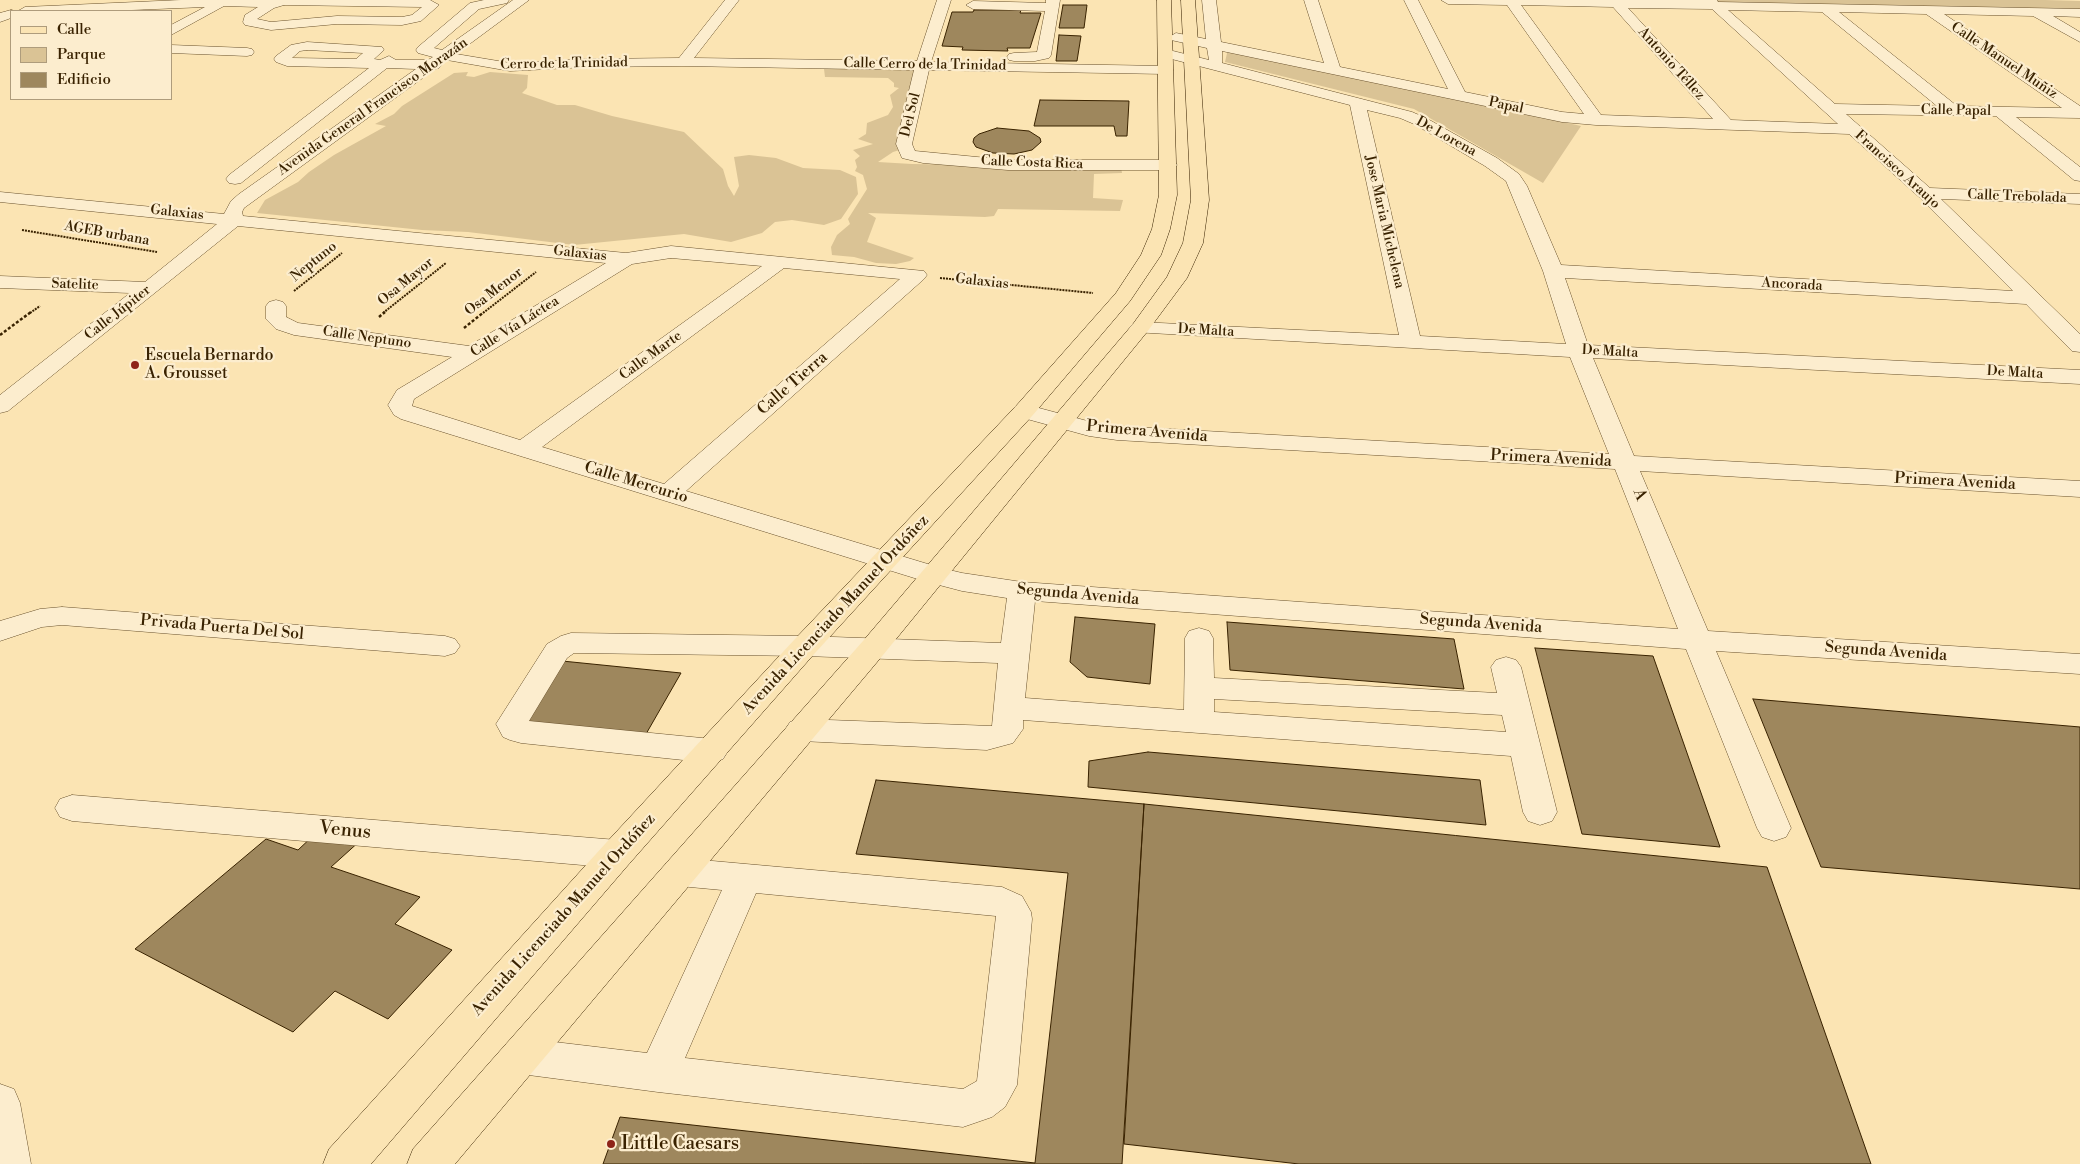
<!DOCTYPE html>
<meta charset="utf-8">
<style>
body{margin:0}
#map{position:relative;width:2080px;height:1164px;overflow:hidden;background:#fbe4b3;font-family:"Libre Bodoni",serif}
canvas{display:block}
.legend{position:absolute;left:10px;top:10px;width:162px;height:90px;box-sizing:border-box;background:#fcedce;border:1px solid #ae9c7c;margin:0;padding:6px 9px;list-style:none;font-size:15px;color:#392200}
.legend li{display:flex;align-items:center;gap:10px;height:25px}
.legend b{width:25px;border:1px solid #ae9c7c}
</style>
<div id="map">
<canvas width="2080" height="1164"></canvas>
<ul class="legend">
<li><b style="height:6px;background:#fbe4b3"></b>Calle</li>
<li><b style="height:14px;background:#dac395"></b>Parque</li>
<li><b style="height:14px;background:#9e875d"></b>Edificio</li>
</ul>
</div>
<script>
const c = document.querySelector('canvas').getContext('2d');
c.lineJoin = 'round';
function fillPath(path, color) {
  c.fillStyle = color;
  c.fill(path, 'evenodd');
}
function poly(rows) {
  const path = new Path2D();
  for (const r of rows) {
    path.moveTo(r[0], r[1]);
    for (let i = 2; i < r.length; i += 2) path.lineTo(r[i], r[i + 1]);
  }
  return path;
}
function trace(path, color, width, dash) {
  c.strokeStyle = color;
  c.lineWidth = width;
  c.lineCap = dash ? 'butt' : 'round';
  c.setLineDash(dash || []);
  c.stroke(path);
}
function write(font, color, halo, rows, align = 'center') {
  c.font = font + ' "Libre Bodoni",serif';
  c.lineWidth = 4.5;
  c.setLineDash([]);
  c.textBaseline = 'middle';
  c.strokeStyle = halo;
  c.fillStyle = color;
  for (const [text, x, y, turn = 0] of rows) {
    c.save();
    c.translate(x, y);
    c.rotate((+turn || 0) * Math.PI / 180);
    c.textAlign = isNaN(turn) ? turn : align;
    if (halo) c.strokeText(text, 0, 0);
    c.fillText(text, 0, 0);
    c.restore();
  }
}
fillPath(poly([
 [1551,0,2045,0,2080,1,2080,10],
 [1228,49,1581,126,1543,183,1414,109,1225,62],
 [861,67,920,68,901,135,896,146,903,149,893,152,878,162,912,164,1121,167,1122,173,1094,174,1093,198,1123,200,1120,211,998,209,994,216,985,217,868,213,876,218,867,242,914,258,910,261,896,264,876,263,854,257,832,255,831,247,837,235,850,224,848,219,867,189,863,175,855,171,857,167,855,160,860,156,853,150,873,144,858,139,866,134,867,123,888,115,893,107,890,95,899,88,894,87,894,83,888,78,825,77,824,69],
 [468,72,466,76,474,77,490,72,528,75,527,88,522,93,557,105,575,105,612,116,684,132,723,169,728,186,734,196,739,186,734,157,749,155,776,158,803,168,840,170,856,177,858,194,841,219,824,225,792,220,775,222,762,233,731,242,684,234,574,245,468,232,422,230,257,213,265,200,298,182,309,172,334,155,386,126,375,124,394,114,402,106,454,73]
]), '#dac395');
const building = poly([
 [1063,5,1087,5,1084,28,1059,28,1063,5],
 [974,10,1021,10,1020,13,1041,13,1030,48,1007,48,1008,51,962,50,963,47,942,46,952,12,973,12,974,10],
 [1059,35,1081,36,1077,61,1056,61,1059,35],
 [1040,100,1129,101,1127,136,1116,136,1114,126,1034,126,1040,100],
 [997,128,1029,131,1040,138,1041,142,1032,150,1014,154,993,153,976,147,973,142,974,138,979,134,997,128],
 [1075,617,1155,624,1150,684,1087,677,1070,662,1075,617],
 [1227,622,1454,639,1464,689,1230,670,1227,622],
 [1535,648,1653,656,1720,847,1582,834,1535,648],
 [562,661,681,673,642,741,521,729,562,661],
 [1753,699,2080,727,2080,889,1821,867,1753,699],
 [1148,752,1480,780,1486,825,1088,787,1089,761,1148,752],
 [876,780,1144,804,1122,1164,603,1164,620,1117,1035,1163,1068,873,856,854,876,780],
 [1144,804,1767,867,1871,1164,1299,1164,1124,1144,1144,804],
 [315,834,361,840,331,867,420,897,395,924,452,950,388,1019,335,991,293,1032,135,949,266,839,298,850,315,834]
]);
fillPath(building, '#9e875d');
trace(building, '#392200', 1);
const minor = poly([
 [181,0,430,0,439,5,421,21,402,25,337,24,271,30,245,25,243,22,245,15,258,7,224,6,171,35,171,25,205,7,107,11,18,11,25,7,181,0],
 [284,5,422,7,412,15,402,17,337,16,271,22,257,19,274,8,284,5],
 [484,0,509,0,507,3,479,9,434,48,442,50,513,0,529,0,456,54,510,63,587,59,679,58,725,0,739,0,694,58,917,61,937,0,951,0,931,62,1166,66,1171,67,1173,70,1171,73,1166,74,929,70,912,144,915,151,1008,160,1168,160,1174,161,1177,165,1174,169,1168,170,1008,170,923,163,902,158,896,144,914,70,683,66,587,67,510,71,447,60,439,68,435,69,244,208,242,212,243,216,626,253,671,246,924,271,927,275,924,279,686,491,941,568,962,573,1022,582,1678,629,1615,469,1117,440,1089,436,1016,416,1012,411,1016,406,1024,404,1091,422,1117,426,1609,454,1570,357,1133,332,1129,328,1133,324,1140,322,1399,335,1350,105,1160,56,1158,53,1160,50,1165,49,1209,60,1207,48,1171,40,1169,37,1176,33,1206,39,1202,0,1216,0,1221,42,1324,63,1304,0,1318,0,1340,67,1448,89,1404,0,1418,0,1465,92,1562,112,1584,114,1507,5,1448,4,1441,0,1717,0,1718,2,2080,9,2080,17,2053,16,2080,32,2080,42,2033,16,1944,14,2080,106,2080,118,2016,117,2080,167,2080,181,2074,180,1996,116,1846,114,1930,188,2080,194,2080,204,1941,199,2080,334,2080,352,2072,351,2026,304,1565,278,1588,345,2080,370,2080,384,1593,358,1634,456,2080,481,2080,497,1640,471,1708,631,2080,654,2080,674,1716,651,1791,828,1786,837,1774,841,1762,837,1757,828,1686,649,1035,601,1025,698,1184,710,1185,638,1189,631,1199,628,1209,631,1213,638,1214,678,1497,693,1491,667,1496,660,1506,657,1516,660,1521,667,1557,812,1552,821,1540,825,1528,821,1523,812,1511,756,1023,720,1023,729,1013,743,987,750,801,741,790,738,785,730,790,722,801,719,992,726,998,663,805,656,574,653,567,658,529,721,712,739,723,743,728,751,723,759,712,763,521,743,510,740,503,737,496,724,547,644,561,636,571,633,805,636,1001,643,1007,598,962,591,924,581,401,419,394,415,388,405,397,390,452,357,294,335,276,329,266,319,266,306,269,302,276,300,283,302,286,306,286,317,298,323,469,346,606,263,238,226,8,411,0,413,0,395,130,293,0,288,0,276,145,282,217,224,0,202,0,192,224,214,231,201,239,194,416,69,387,68,241,183,235,184,229,183,226,179,229,175,369,68,287,66,276,62,274,59,276,56,291,45,307,42,382,47,384,50,374,59,380,60,389,56,396,60,428,60,433,57,418,53,416,50,418,47,470,3,484,0],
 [1521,5,1613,7,1713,119,1601,115,1521,5],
 [1628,8,1712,9,1838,124,1731,120,1628,8],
 [1728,10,1822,12,1937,106,1835,104,1728,10],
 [1839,12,1926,14,2062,108,1957,106,1839,12],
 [307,50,363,53,356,59,292,58,300,51,307,50],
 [1222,51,1562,122,1596,125,1849,134,1919,197,2013,291,1561,265,1527,186,1519,174,1497,158,1426,118,1412,112,1222,63,1222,51],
 [1367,110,1400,118,1414,124,1485,166,1506,181,1543,271,1566,344,1420,336,1367,110],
 [671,258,762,266,520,440,412,406,414,399,632,264,671,258],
 [784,268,900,279,664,484,542,447,784,268],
 [1214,699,1502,715,1506,732,1214,712,1214,699],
 [1046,0,1060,0,1051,55,1049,58,1035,61,1014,61,1009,60,1007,57,1009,54,1014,53,1037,52,1045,11,973,9,966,5,973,1,1046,3,1046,0],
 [11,10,16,11,11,11,11,18,0,22,0,13,11,10],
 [171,45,247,48,252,49,254,52,252,55,247,56,171,53,171,45],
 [62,607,445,636,455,639,460,646,455,653,445,656,62,625,42,627,0,641,0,621,40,609,62,607],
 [72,795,617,840,629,844,634,854,629,864,617,868,72,821,60,817,55,808,60,799,72,795],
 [679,858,1002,887,1022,896,1031,912,1032,919,1017,1085,1005,1107,992,1117,963,1127,658,1092,521,1074,507,1069,501,1056,507,1043,521,1038,647,1053,722,890,679,886,667,882,662,872,667,862,679,858],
 [756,893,996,916,977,1081,963,1089,685,1058,756,893],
 [0,1084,14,1089,20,1103,31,1164,0,1164,0,1084]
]);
const major = poly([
 [1157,0,1171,0,1177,195,1170,229,1161,255,1130,301,1032,416,815,653,629,864,371,1164,323,1164,329,1149,605,844,795,639,1016,406,1116,293,1141,255,1152,229,1159,195,1157,0],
 [1181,0,1195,0,1209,200,1203,243,1187,278,1147,332,883,655,455,1164,407,1164,413,1149,863,641,1133,324,1167,277,1183,243,1191,200,1181,0]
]);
trace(minor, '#6a522d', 1);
trace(major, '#392200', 1);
trace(poly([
 [22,230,157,252],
 [940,278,1093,293],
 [294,291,342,253],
 [30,313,40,306],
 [383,313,446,263],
 [483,313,536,272]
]), '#392200', 2, [2, 1]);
trace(poly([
 [379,317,385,312],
 [464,328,484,312],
 [0,335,31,312]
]), '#392200', 2.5, [3, 2]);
fillPath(minor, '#fcedce');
fillPath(major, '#fbe4b3');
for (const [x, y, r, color] of [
 [135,365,5,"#8f2418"],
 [611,1144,5,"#8f2418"]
]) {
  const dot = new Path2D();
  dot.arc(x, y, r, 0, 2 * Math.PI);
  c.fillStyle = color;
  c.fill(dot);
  trace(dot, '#fcedce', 2);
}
write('14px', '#392200', '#fcedce', [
 ["Calle Manuel Muñiz",2004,61,34],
 ["Cerro de la Trinidad",564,64,-1],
 ["Antonio Téllez",1671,64,48],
 ["Calle Cerro de la Trinidad",925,65,1],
 ["Papal",1506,106,12],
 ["Avenida General Francisco Morazán",373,107,-35],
 ["Calle Papal",1956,111,1],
 ["Del Sol",911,115,-76],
 ["De Lorena",1446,137,29],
 ["Calle Costa Rica",1032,163,2],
 ["Francisco Araujo",1897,170,42],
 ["Calle Trebolada",2017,197,2],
 ["Galaxias",177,213,6],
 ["Jose Maria Michelena",1384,222,77],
 ["AGEB urbana",107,234,10],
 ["Galaxias",580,254,6],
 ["Neptuno",314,262,-39],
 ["Osa Mayor",406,282,-39],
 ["Galaxias",982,282,6],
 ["Satelite",75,285,2],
 ["Ancorada",1792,285,3],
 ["Osa Menor",494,292,-38],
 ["Calle Júpiter",118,313,-38],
 ["Calle Vía Láctea",515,327,-32],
 ["De Malta",1206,331,3],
 ["Calle Neptuno",367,338,8],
 ["De Malta",1610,352,3],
 ["Calle Marte",651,356,-36],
 ["De Malta",2015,373,3]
]);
write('16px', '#392200', '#fcedce', [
 ["Escuela Bernardo",145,356],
 ["A. Grousset",145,374]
], 'left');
write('16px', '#392200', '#fcedce', [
 ["Calle Tierra",793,384,-41],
 ["Primera Avenida",1147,432,5],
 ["Primera Avenida",1551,459,3],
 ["Primera Avenida",1955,482,3],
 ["Calle Mercurio",636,483,17],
 ["A",1639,495,68],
 ["Segunda Avenida",1078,595,5],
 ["Avenida Licenciado Manuel Ordóñez",836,615,-47],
 ["Segunda Avenida",1481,624,4],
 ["Privada Puerta Del Sol",222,628,5],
 ["Segunda Avenida",1886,652,4],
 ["Avenida Licenciado Manuel Ordóñez",564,915,-48]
]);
write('19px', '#392200', '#fcedce', [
 ["Venus",345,831,5]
]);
write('19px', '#392200', '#fcedce', [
 ["Little Caesars",621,1144]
], 'left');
</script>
